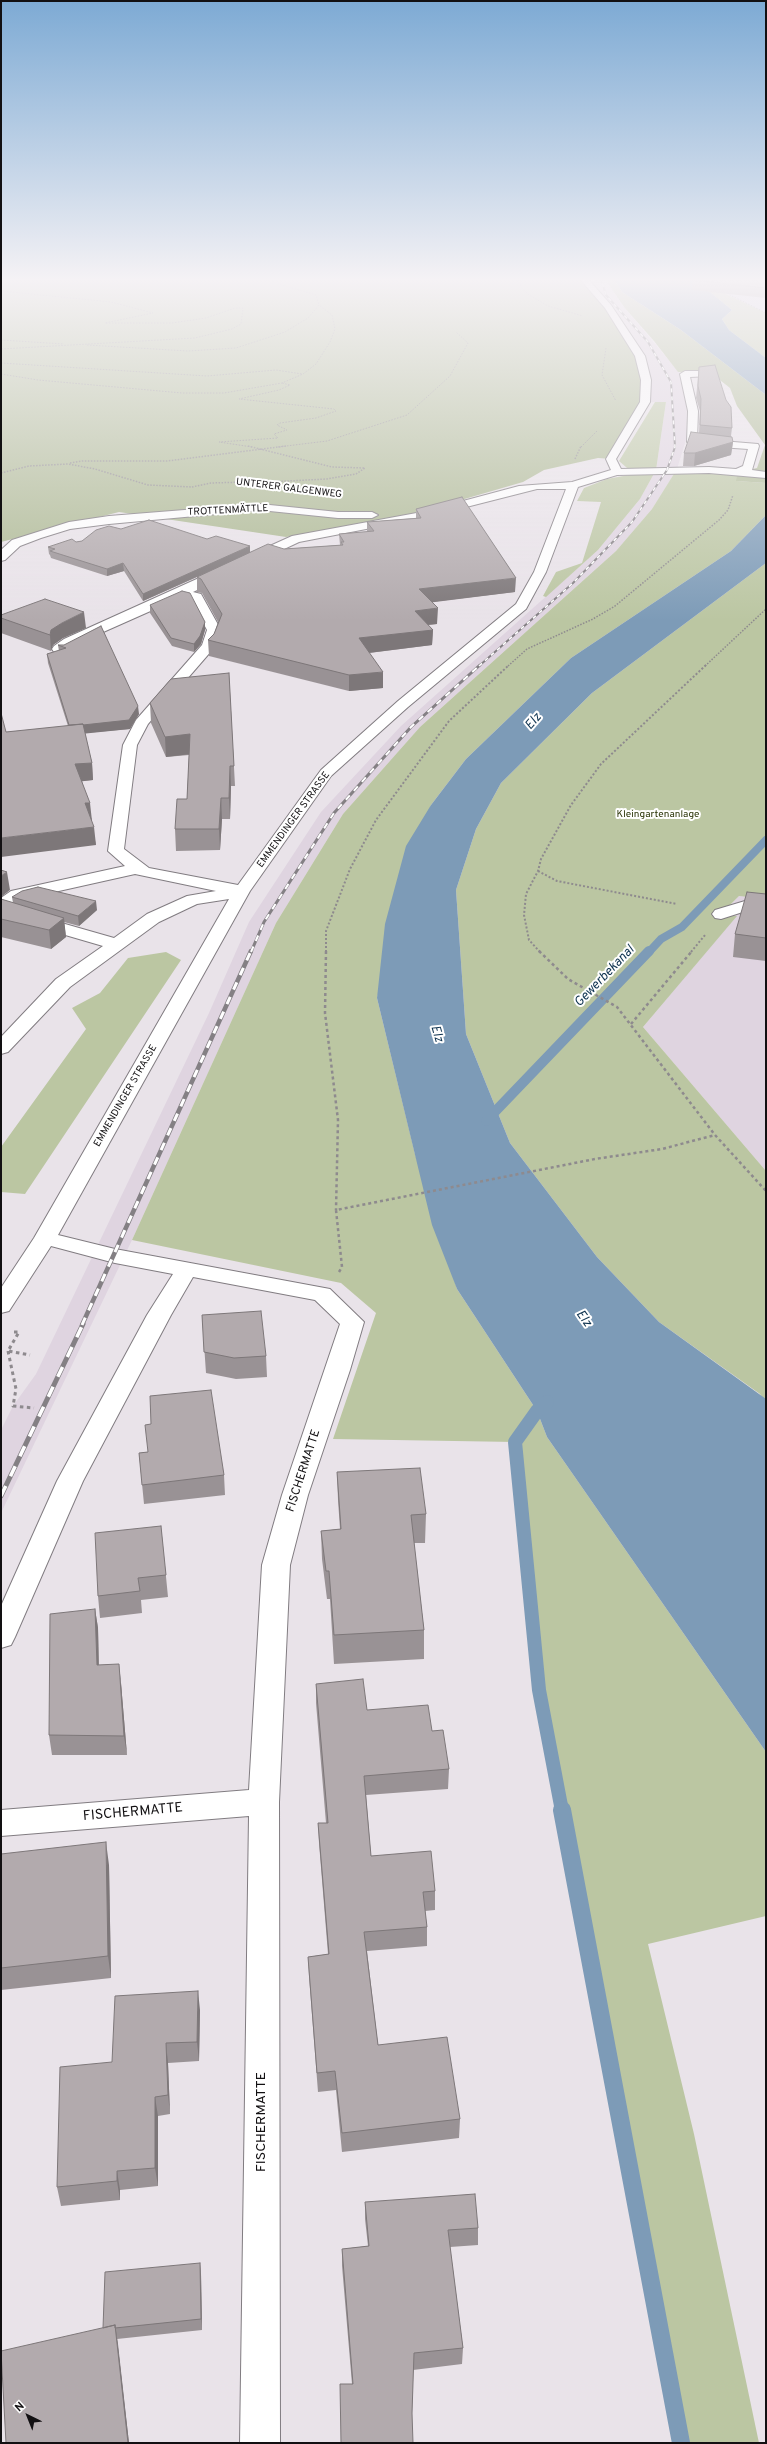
<!DOCTYPE html>
<meta charset="utf-8">
<style>
body{margin:0}
#map{position:relative;width:767px;height:2444px;overflow:hidden;background:#e9e3e9;font-family:Overpass,sans-serif}
canvas{display:block}
.frame{position:absolute;inset:0;border:2px solid #121012;pointer-events:none}
.north{position:absolute;left:8px;top:2396px;width:40px;height:40px;-webkit-text-stroke:3px #fff;paint-order:stroke;rotate:317deg;font-size:11px;font-weight:700;line-height:16px;text-align:center;color:#121012}
.north::after{content:'';display:block;margin:auto;width:14px;height:18px;background:#121012;clip-path:polygon(50% 0,100% 100%,50% 72%,0 100%)}
</style>
<div id="map">
<canvas width="767" height="2444"></canvas>
<div class="frame"></div>
<div class="north">N</div>
</div>
<script>
const c = document.querySelector('canvas').getContext('2d');
c.lineJoin = 'round';
function fillPath(path, color) {
  c.fillStyle = color;
  c.fill(path, 'evenodd');
}
function poly(rows) {
  const path = new Path2D();
  for (const r of rows) {
    path.moveTo(r[0], r[1]);
    for (let i = 2; i < r.length; i += 2) path.lineTo(r[i], r[i + 1]);
  }
  return path;
}
function trace(path, color, width, dash) {
  c.strokeStyle = color;
  c.lineWidth = width;
  c.lineCap = dash ? 'butt' : 'round';
  c.setLineDash(dash || []);
  c.stroke(path);
}
function write(font, color, halo, rows, align = 'center') {
  c.font = font + ' Overpass,sans-serif';
  c.lineWidth = 4;
  c.setLineDash([]);
  c.textBaseline = 'middle';
  c.strokeStyle = halo;
  c.fillStyle = color;
  for (const [text, x, y, turn = 0] of rows) {
    c.save();
    c.translate(x, y);
    c.rotate((+turn || 0) * Math.PI / 180);
    c.textAlign = isNaN(turn) ? turn : align;
    if (halo) c.strokeText(text, 0, 0);
    c.fillText(text, 0, 0);
    c.restore();
  }
}
fillPath(poly([
 [595,279,605,279,624,307,683,377,687,388,686,440,677,469,652,509,616,551,420,727,343,814,276,923,132,1240,1,1513,1,1430,13,1406,36,1374,209,1013,249,922,321,812,401,726,598,550,640,499,656,470,666,402,645,402,588,283,595,281],
 [739,896,766,899,766,1171,643,1027,736,916,728,908]
]), '#dfd4e0');
fillPath(poly([
 [766,279,766,313,726,294,709,280]
]), '#dcd8ee');
fillPath(poly([
 [694,279,709,279,726,294,766,313,766,358,729,330,722,319,732,310],
 [655,402,666,402,656,470,640,499,598,550,546,597,543,596,556,572,582,563,601,502,577,501,584,488,607,479,634,474,619,461],
 [677,469,738,472,737,481,766,483,766,515,731,551,571,658,466,759,431,805,377,998,415,1154,457,1289,537,1411,547,1437,766,1752,766,1916,648,1944,694,2134,759,2443,681,2443,539,1690,515,1442,333,1439,376,1313,341,1283,132,1240,276,923,343,814,420,727,616,551,652,509],
 [766,563,766,899,739,896,721,914,737,916,643,1027,766,1171,766,1404,760,1394,659,1322,597,1257,510,1143,466,1034,456,890,476,829,501,783,592,693],
 [166,952,181,960,25,1194,1,1192,1,1147,86,1029,72,1008,100,993,128,958]
]), '#bbc6a2');
fillPath(poly([
 [1,279,584,279,608,307,640,356,645,402,611,459,598,458,544,470,523,482,406,516,286,537,119,512,1,542],
 [605,279,614,279,622,292,681,330,766,395,766,483,736,481,738,472,757,468,765,445,737,406,730,388,711,373,678,372,654,341,624,307]
]), '#adb993');
fillPath(poly([
 [614,279,694,279,732,310,722,319,729,330,766,358,766,395,681,330,622,292],
 [766,515,766,563,592,693,501,783,476,829,456,890,466,1034,510,1143,597,1257,659,1322,766,1399,766,1752,547,1437,537,1411,457,1289,432,1225,377,998,385,924,406,846,431,805,466,759,571,658,731,551]
]), '#7d9bb7');
trace(poly([
 [649,952,661,939,682,927,766,840]
]), '#7d9bb7', 8);
trace(poly([
 [486,1121,649,951]
]), '#7d9bb7', 10);
trace(poly([
 [547,1402,537,1411,515,1442,539,1690,562,1811]
]), '#7d9bb7', 14);
trace(poly([
 [562,1810,681,2443]
]), '#7d9bb7', 18);
const minor = poly([
 [580,279,588,279,611,305,645,356,651,380,650,402,616,459,621,469,709,467,736,469,743,466,748,449,692,445,687,442,688,411,680,374,685,371,709,371,714,374,712,376,690,377,698,411,697,439,758,444,759,446,752,470,766,472,766,478,709,473,617,475,578,487,546,572,526,609,408,707,331,776,250,891,58,1235,115,1249,330,1289,364,1322,350,1370,308,1495,290,1565,279,1802,280,2443,240,2443,249,1816,1,1836,1,1810,249,1790,262,1565,282,1495,340,1324,315,1300,193,1277,171,1315,83,1481,15,1637,11,1645,1,1648,1,1606,57,1481,147,1315,173,1274,115,1263,51,1246,9,1311,1,1313,1,1288,34,1238,229,899,197,904,159,922,70,987,8,1052,1,1054,1,1037,56,979,103,946,31,925,28,921,31,917,37,916,114,938,147,914,187,896,216,891,135,874,23,899,1,910,1,898,11,891,125,866,108,851,123,745,136,720,202,645,207,630,191,600,182,597,74,645,64,652,54,652,52,649,54,646,64,639,292,536,422,512,519,486,572,482,611,470,606,459,640,402,641,380,635,356,605,308,580,279],
 [537,489,566,489,534,572,516,604,398,701,321,770,238,885,149,868,124,849,137,745,148,724,213,649,221,630,201,594,193,592,299,542,423,518,537,489],
 [260,504,338,512,372,512,378,515,372,518,338,518,260,510,109,524,70,529,41,538,20,546,5,560,1,561,1,550,12,540,69,522,109,516,260,504],
 [745,901,766,903,766,913,746,911,721,919,715,918,712,914,715,910,745,901]
]);
trace(minor, '#817c81', 2);
trace(poly([
 [515,279,520,281,521,287,529,295,548,306,583,316],
 [1,291,111,302,153,313,105,323,172,323,206,318,235,308,243,308,241,324,232,329,195,338,1,349],
 [724,292,766,313],
 [1,340,64,344],
 [87,345,188,351,236,348,285,332,308,318,319,305,316,295,262,279],
 [606,348,602,375,616,401],
 [1,363,207,376,276,370,302,374],
 [1,374,38,380,182,393,224,393,282,383,303,374,316,364,330,342,335,329,332,315,319,305],
 [252,447,219,442,278,438,274,434,287,430,277,425,280,423,316,418,336,411,334,409,239,399,279,390,290,385,282,383],
 [278,447,327,441,407,415,450,376,468,343,456,332],
 [581,447,597,431]
]), '#8e8a8e', 1, [1.5, 1.5]);
trace(poly([
 [248,446,332,467,365,468,356,474,327,479,268,482],
 [575,459,581,446],
 [70,463,82,461,167,461,286,446],
 [1,473,29,466,68,464,95,469,148,485,192,487],
 [192,487,211,483,245,482],
 [508,666,527,649,593,619,615,606,719,520,728,510,733,495],
 [705,666,766,609]
]), '#8e8a8e', 1.5, [1.5, 1.5]);
trace(poly([
 [538,871,557,881,677,904],
 [326,952,326,931,350,869,376,820,449,721,509,665],
 [540,952,529,940,524,915,526,894,538,871,541,859,571,805,601,764,706,665],
 [691,952,705,935]
]), '#8e8a8e', 2, [2, 2]);
trace(poly([
 [326,951,325,1013,338,1120,336,1210],
 [539,951,568,979,617,1007,715,1135,766,1191],
 [631,1024,692,951],
 [339,1272,342,1267,336,1210,595,1159,662,1149,715,1135]
]), '#8e8a8e', 2.5, [3, 3]);
trace(poly([
 [14,1332,19,1332,8,1351,30,1355],
 [8,1351,16,1389,13,1406,34,1408]
]), '#8e8a8e', 3, [3.5, 3.5]);
fillPath(minor, '#fff');
const railFar3 = poly([
 [479,666,573,583,632,522,667,470,675,447,671,382,648,342,606,295,601,279]
]);
const railFar2 = poly([
 [251,952,264,922,334,813,411,727,480,665]
]);
const railFar1 = poly([
 [82,1325,251,951]
]);
const rail = poly([
 [1,1496,83,1324]
]);
trace(railFar3, '#848084', 2);
trace(railFar2, '#848084', 3);
trace(railFar1, '#848084', 4.5);
trace(rail, '#848084', 5);
trace(railFar3, '#fff', 1.5, [4]);
trace(railFar2, '#fff', 2, [6]);
trace(railFar1, '#fff', 3, [8]);
trace(rail, '#fff', 3.5, [11]);
fillPath(poly([
 [766,279,766,298,692,290,693,280],
 [699,367,732,428,731,436,733,442,731,455,694,466,683,466,684,453,699,433,700,411,696,398],
 [416,509,515,592,431,602,437,624,428,625,433,630,432,645,369,653,383,688,349,691,209,656,208,640,214,634,218,622,202,593,197,592,197,577,143,601,124,571,107,576,51,558,50,555,49,554,48,547,82,541,121,529,250,552,284,549,340,545,339,534,367,532,367,522,416,518],
 [150,605,205,622,205,630,201,644,194,652,172,646,150,613],
 [1,615,86,628,63,638,53,645,51,651,1,633],
 [58,645,64,645,139,714,130,729,85,733,92,763,93,780,82,781,92,821,91,821,96,845,6,732,68,726,48,663,47,654,59,651],
 [229,673,235,786,231,786,230,819,222,819,220,850,176,851,175,829,187,799,189,755,166,757,151,723,150,703],
 [766,894,766,961,733,957,735,934],
 [12,897,97,910,79,926,64,922,66,937,51,949,1,937,1,899,13,903],
 [202,1315,266,1356,267,1377,236,1379,206,1373],
 [151,1424,224,1475,225,1495,144,1504,139,1453,148,1452],
 [337,1472,426,1514,425,1543,414,1543,424,1630,424,1659,334,1664,330,1599,327,1599,322,1559,321,1531,340,1529,338,1500],
 [161,1526,168,1597,141,1600,142,1613,100,1618,98,1596],
 [95,1609,98,1628,99,1665,121,1683,127,1755,52,1755,49,1735],
 [316,1684,367,1710,432,1731,449,1769,448,1789,366,1795,371,1856,435,1891,435,1910,425,1911,427,1927,427,1946,367,1951,378,2045,460,2119,459,2138,342,2152,336,2090,318,2092,309,1976,308,1957,328,1954,319,1843,318,1823,326,1823,316,1703],
 [1,1854,109,1865,111,1978,1,1990],
 [200,2010,199,2061,168,2063,170,2114,158,2116,158,2186,120,2190,120,2200,61,2206,57,2187,112,2062],
 [365,2202,478,2228,478,2245,450,2247,463,2348,462,2364,413,2370,412,2415,352,2384,342,2266,342,2249,368,2246,365,2219],
 [200,2263,201,2274,202,2330,117,2339,129,2443,6,2443,103,2328]
]), '#999295');
fillPath(poly([
 [733,442,731,455,694,466,695,453],
 [250,546,250,553,143,601,143,594],
 [123,563,124,571,107,576,107,569],
 [516,578,515,592,419,604,419,589],
 [438,608,437,624,415,626,415,611],
 [84,612,86,628,63,638,53,645,51,651,50,635,51,630,62,623],
 [205,622,205,630,201,644,194,652,194,644],
 [433,630,432,645,360,654,359,638],
 [383,672,383,688,349,691,349,675],
 [138,706,139,714,130,729,71,735,70,726],
 [190,734,191,754,166,757,165,737],
 [92,763,93,780,76,782,75,764],
 [230,766,231,786,230,819,229,798],
 [221,798,222,819,220,850,219,829],
 [85,803,90,803,92,821,87,821],
 [94,827,96,845,1,857,1,838],
 [7,872,10,890,1,897,1,876],
 [96,901,97,910,79,926,78,916],
 [64,918,66,937,51,949,49,930],
 [95,1609,98,1628,99,1685,97,1665],
 [119,1664,121,1683,127,1755,124,1736],
 [106,1842,109,1865,111,1978,108,1956],
 [198,1991,200,2010,199,2061,197,2042],
 [166,2043,168,2063,170,2114,168,2095],
 [155,2097,158,2116,158,2186,155,2168],
 [117,2171,120,2190,120,2200,117,2181],
 [200,2263,201,2274,202,2330,201,2319],
 [115,2325,118,2344,129,2443,128,2443]
]), '#7d7779');
const building = poly([
 [696,279,766,279,766,288,693,280,696,279],
 [715,365,726,400,731,407,732,428,700,425,701,399,698,386,699,367,715,365],
 [691,432,732,437,733,442,695,453,684,453,691,432],
 [462,497,516,578,419,589,438,608,415,611,433,630,359,638,383,672,349,675,208,640,214,634,222,614,201,579,197,577,268,544,284,549,343,545,341,542,344,542,339,534,374,531,367,522,421,518,416,509,462,497],
 [149,520,207,539,216,536,250,546,143,594,123,563,107,569,50,551,55,549,48,547,72,539,76,542,82,541,96,530,109,526,121,529,149,520],
 [182,591,190,593,205,622,200,636,194,644,171,638,150,605,182,591],
 [45,599,84,612,62,623,51,630,50,635,1,618,1,615,45,599],
 [101,626,138,706,129,720,83,725,83,724,69,725,47,654,66,648,58,645,64,645,101,626],
 [229,673,234,766,230,766,229,798,221,798,219,829,175,829,177,799,187,799,190,734,165,737,150,703,171,679,229,673],
 [1,713,6,732,83,724,92,763,75,764,90,803,85,803,94,827,1,838,1,713],
 [1,870,7,872,1,876,1,870],
 [38,887,96,901,78,916,12,897,22,891,38,887],
 [747,892,766,894,766,938,735,934,747,892],
 [1,899,64,918,49,930,1,919,1,899],
 [261,1311,266,1356,234,1358,204,1352,202,1315,261,1311],
 [211,1390,224,1475,142,1485,139,1453,148,1452,145,1425,151,1424,150,1396,211,1390],
 [420,1468,426,1514,411,1515,424,1630,334,1635,329,1571,326,1571,321,1531,341,1529,337,1472,420,1468],
 [161,1526,166,1575,138,1578,140,1591,98,1596,95,1533,161,1526],
 [95,1609,97,1665,119,1664,124,1736,49,1735,50,1614,95,1609],
 [363,1679,367,1710,428,1705,432,1731,443,1730,449,1769,364,1776,371,1856,431,1851,435,1891,423,1892,427,1927,364,1932,378,2045,447,2037,460,2119,342,2133,335,2071,317,2073,308,1957,329,1954,318,1823,328,1823,316,1684,363,1679],
 [106,1842,108,1956,1,1968,1,1854,106,1842],
 [198,1991,197,2042,166,2043,168,2095,155,2097,155,2168,117,2171,117,2181,57,2187,60,2067,112,2062,115,1996,198,1991],
 [475,2194,478,2228,448,2230,463,2348,414,2353,412,2413,413,2443,341,2443,340,2384,353,2384,342,2249,369,2246,365,2202,475,2194],
 [200,2263,201,2319,115,2328,115,2325,103,2328,105,2272,200,2263],
 [115,2325,128,2443,6,2443,1,2351,115,2325]
]);
fillPath(building, '#b2aaad');
trace(building, '#7d7779', 1);
const sky = c.createLinearGradient(0, 0, 0, 621);
sky.addColorStop(0, '#7daad4');
sky.addColorStop(0.45, '#f5f2f5');
sky.addColorStop(1, '#f5f2f500');
c.fillStyle = sky;
c.fillRect(0, 0, 767, 621);
write('10px', '#121012', '#fff', [
 ["UNTERER GALGENWEG",289,489,7],
 ["TROTTENMÄTTLE",228,511,-3],
 ["EMMENDINGER STRASSE",294,820,-54],
 ["EMMENDINGER STRASSE",126,1096,-60]
]);
write('10px', '#293306', '#fff', [
 ["Kleingartenanlage",658,815]
]);
write('12px', '#121012', '#fff', [
 ["FISCHERMATTE",304,1471,-72]
]);
write('italic 13px', '#0c314e', '#fff', [
 ["Elz",534,722,-49],
 ["Gewerbekanal",605,977,-46],
 ["Elz",436,1034,74],
 ["Elz",583,1319,55]
]);
write('14px', '#121012', '#fff', [
 ["FISCHERMATTE",133,1813,-5],
 ["FISCHERMATTE",262,2122,-90]
]);
</script>
